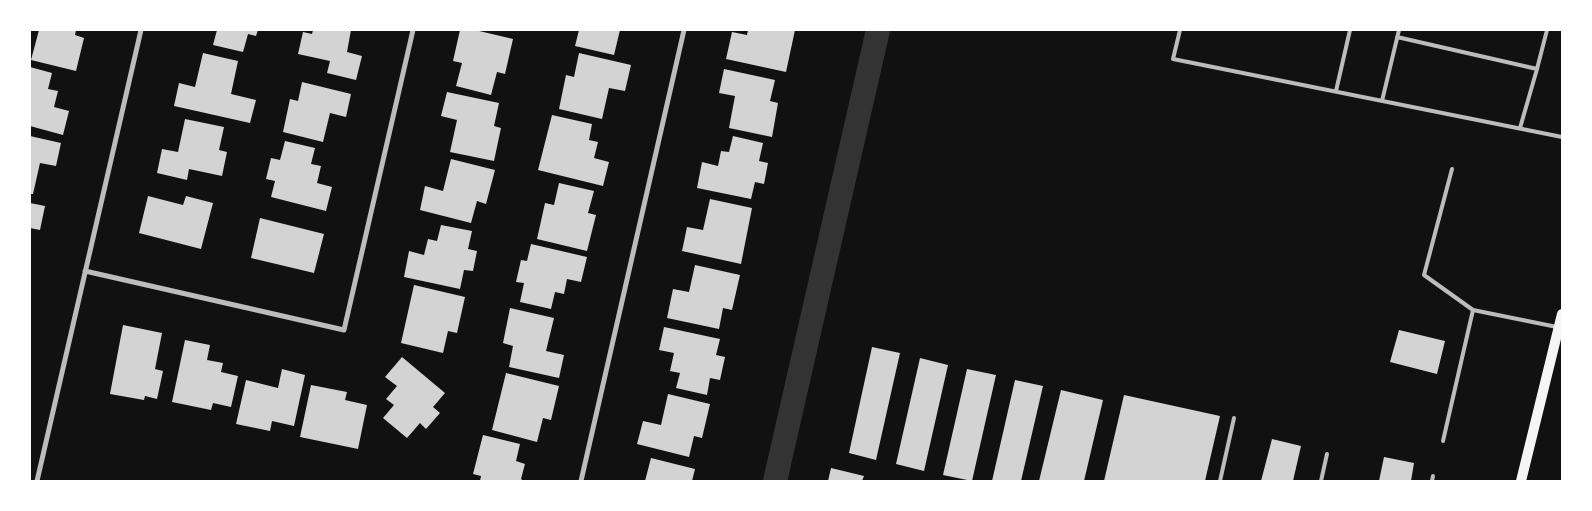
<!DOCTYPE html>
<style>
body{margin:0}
#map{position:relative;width:1592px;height:511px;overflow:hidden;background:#111;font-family:Manrope,sans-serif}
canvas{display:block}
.frame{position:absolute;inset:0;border:31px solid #fff;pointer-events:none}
</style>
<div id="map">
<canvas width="1592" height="511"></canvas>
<div class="frame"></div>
</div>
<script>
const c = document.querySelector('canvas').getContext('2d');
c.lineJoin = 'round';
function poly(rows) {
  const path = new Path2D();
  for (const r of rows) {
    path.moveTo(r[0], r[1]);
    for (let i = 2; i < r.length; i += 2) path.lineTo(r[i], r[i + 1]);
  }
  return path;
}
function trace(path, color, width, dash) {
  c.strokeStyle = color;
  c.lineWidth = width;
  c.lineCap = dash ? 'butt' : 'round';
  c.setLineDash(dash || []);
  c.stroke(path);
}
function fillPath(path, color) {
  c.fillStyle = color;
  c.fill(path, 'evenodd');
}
trace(poly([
 [775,481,878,30]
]), '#333', 24);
fillPath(poly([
 [39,30,76,30,75,35,84,38,76,71,31,60],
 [217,30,258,30,256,36,248,34,243,52,213,45],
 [313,30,351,30,347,52,362,56,356,80,327,73,330,61,298,54,303,32,312,34],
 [460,30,475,30,513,39,505,74,497,72,491,95,456,86,462,63,453,61],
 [579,30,620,30,614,55,575,46],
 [748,30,795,30,786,72,726,59,732,32,747,35],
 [203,53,238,61,231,94,256,100,250,123,174,106,179,83,195,87],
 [579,53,631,65,625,91,609,88,602,119,559,109,566,75,574,77],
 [30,67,52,73,48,89,58,91,54,107,69,111,63,135,30,126],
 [724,69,775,80,770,101,778,103,772,137,729,128,735,96,719,93],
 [302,82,351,94,346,117,330,113,323,142,283,132,290,99,298,101],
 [447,92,499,103,494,126,501,128,494,161,450,152,457,120,441,116],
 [552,115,592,124,589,140,598,142,594,158,609,162,603,186,538,170],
 [185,119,224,127,219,150,227,152,222,176,189,169,187,180,157,173,162,149,178,152],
 [30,136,61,143,56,166,40,163,33,194,30,194],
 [733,136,763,143,759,161,768,163,764,184,755,182,751,199,697,188,702,162,718,166,721,151,729,152],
 [285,141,315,148,311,164,321,166,317,183,332,187,326,211,271,197,275,181,266,179,271,158,280,160],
 [451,159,495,170,486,204,477,201,471,223,420,210,425,186,443,191],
 [559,183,594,191,588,213,596,215,587,251,537,239,545,203,554,205],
 [148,196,183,205,186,196,213,203,201,249,139,233],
 [710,199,752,208,741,264,682,251,687,227,703,230],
 [30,203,45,206,40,230,30,228],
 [260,218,324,234,314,273,251,258],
 [441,225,472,231,468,249,477,251,473,271,464,270,460,289,404,277,409,251,424,255,428,239,437,241],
 [531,244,587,257,581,282,567,279,564,294,555,292,551,309,520,302,524,283,516,282,521,260,527,261],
 [695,265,740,275,732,310,723,308,719,329,667,318,673,289,689,292],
 [414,285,465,297,457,333,448,331,443,353,401,343],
 [510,308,554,318,546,351,564,355,559,378,509,367,513,346,503,343],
 [123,325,162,333,155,369,163,371,157,399,145,396,144,400,110,394],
 [664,327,720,339,716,355,725,357,720,380,710,378,707,395,676,388,680,373,670,371,674,353,659,350],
 [1399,330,1445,341,1437,374,1390,362],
 [185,340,210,345,207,360,223,363,221,372,238,376,231,407,213,403,211,410,172,402],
 [872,347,900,353,876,460,849,453],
 [402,357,445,393,433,407,440,413,426,429,420,423,407,438,383,418,394,405,386,399,397,386,385,377],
 [920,358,948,365,924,471,896,464],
 [282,369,305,375,294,426,272,421,270,431,236,424,246,380,278,388],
 [967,369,996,375,972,481,943,475],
 [506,373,559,386,551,420,543,418,537,442,492,430],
 [1015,380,1043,386,1021,481,992,481],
 [311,385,347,392,345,400,367,405,358,449,300,437],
 [1061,390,1103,400,1084,481,1039,481],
 [668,394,710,404,702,438,694,436,689,457,637,444,643,421,661,425],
 [1124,395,1220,416,1205,481,1104,481],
 [483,435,520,444,516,461,525,464,521,479,524,481,480,481,481,476,473,474],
 [1272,439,1301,446,1293,481,1261,481],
 [1384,457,1414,463,1411,481,1379,481],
 [651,458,695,469,692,481,645,481],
 [831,468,864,476,862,481,828,481]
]), '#d3d3d3');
trace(poly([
 [1180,30,1173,59,1562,137],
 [1397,37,1537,69,1520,128],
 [1537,69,1547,30],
 [1336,91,1350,30],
 [1382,101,1399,30],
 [1452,169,1424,275,1473,310],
 [1443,441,1473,310,1557,327],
 [1220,481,1234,418],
 [1321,481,1327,454],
 [1432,481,1433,476]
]), '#bcbcbc', 4);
trace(poly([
 [85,271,344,330,413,30],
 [37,481,141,30],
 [581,481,684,30]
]), '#bcbcbc', 5);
trace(poly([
 [1521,481,1562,314]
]), '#f5f5f5', 10);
</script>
